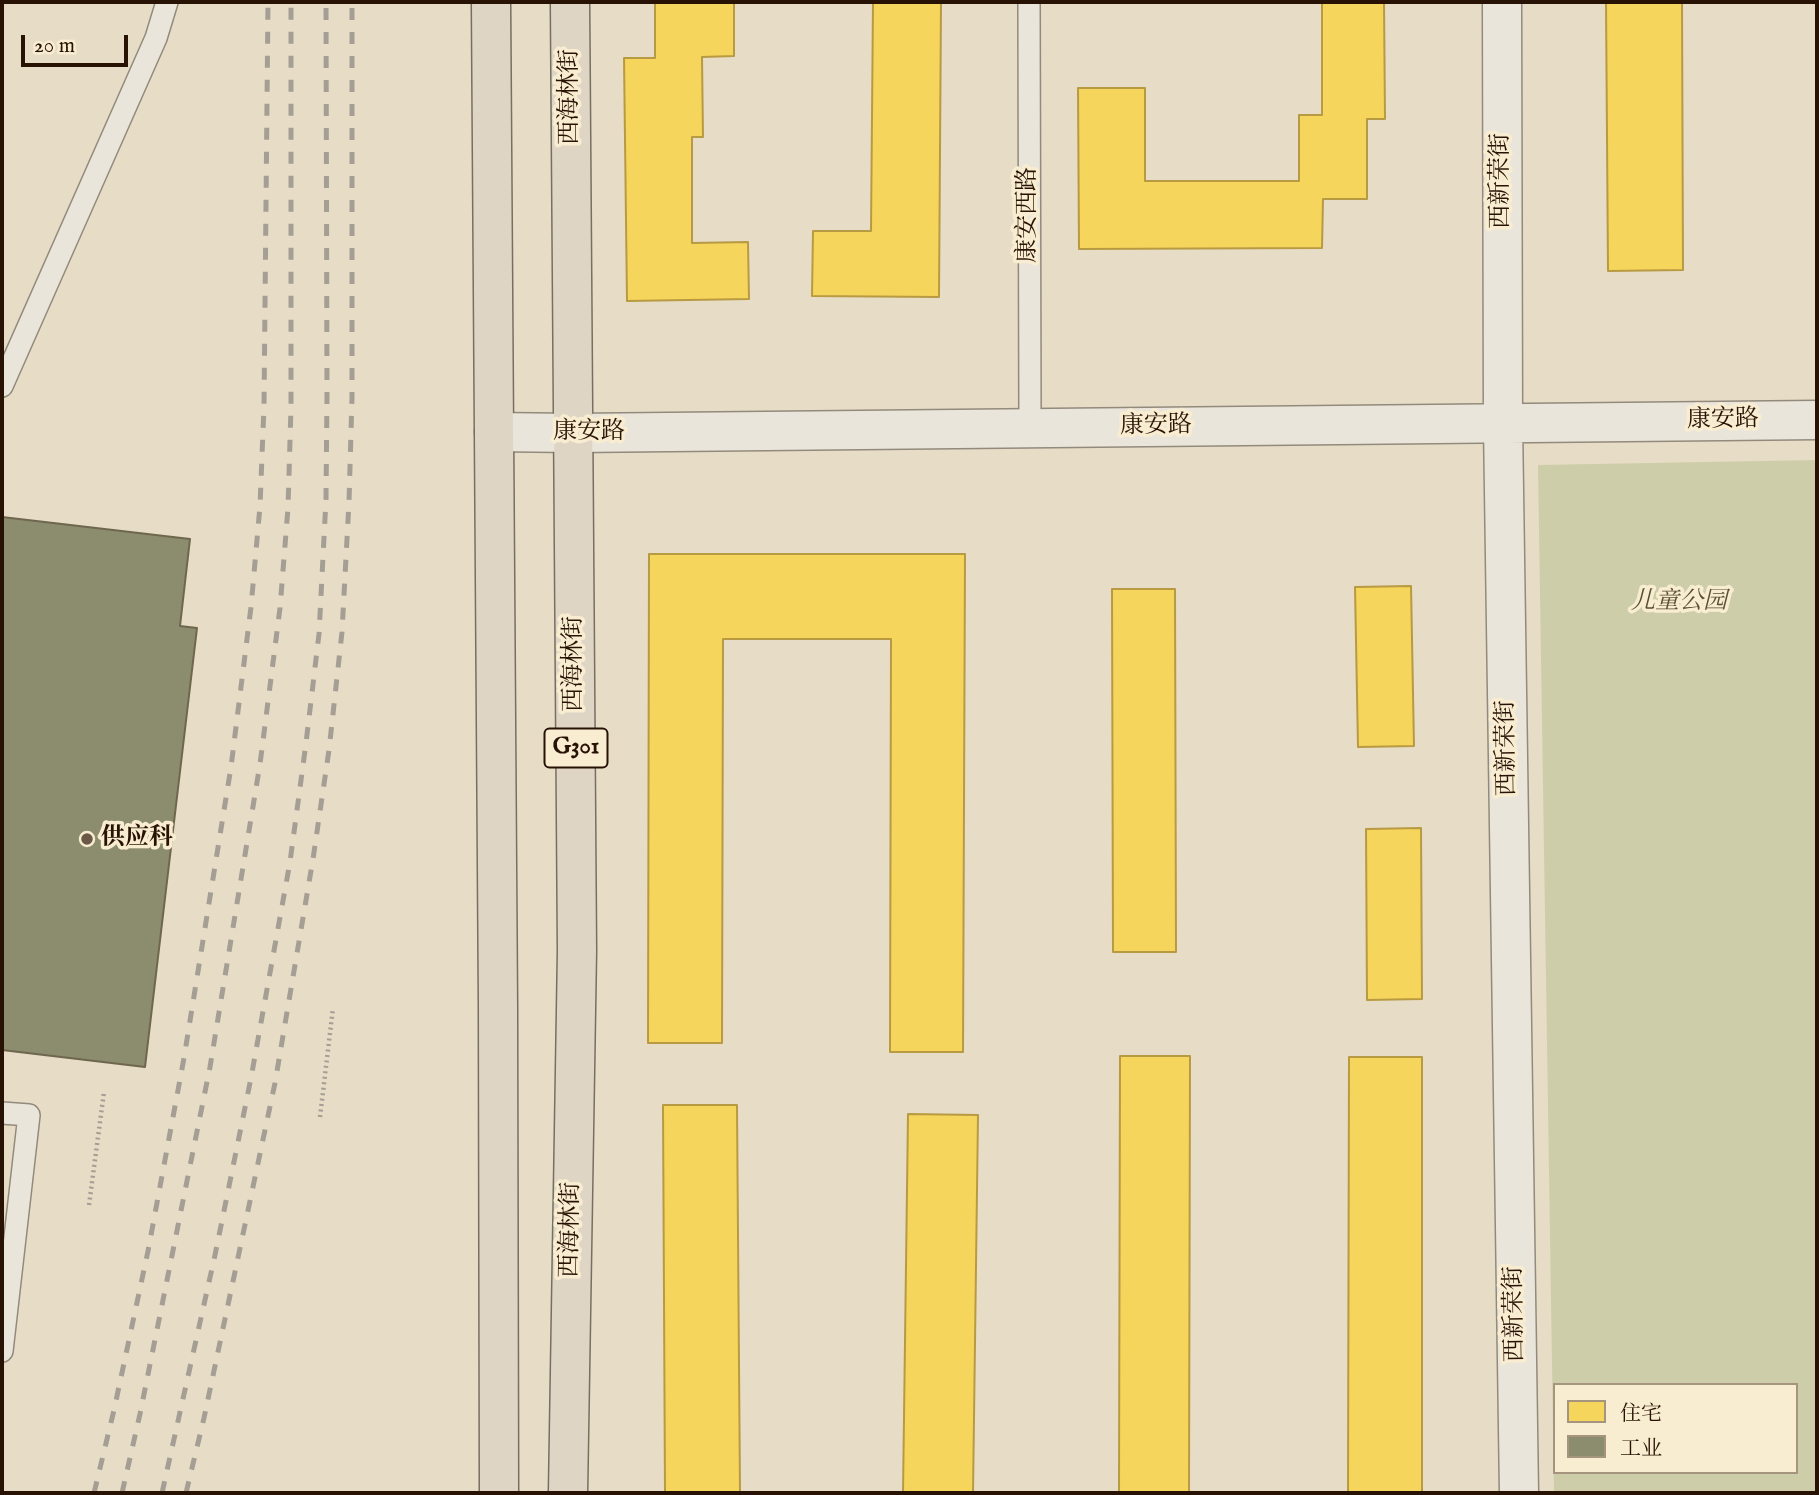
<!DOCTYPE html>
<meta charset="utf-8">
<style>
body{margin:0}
#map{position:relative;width:1819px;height:1495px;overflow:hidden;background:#e7dcc6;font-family:"IM FELL English","Noto Serif SC",serif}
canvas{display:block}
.frame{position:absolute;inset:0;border:4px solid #281204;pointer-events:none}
.legend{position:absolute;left:1553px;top:1383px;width:245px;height:91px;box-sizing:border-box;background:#f8ecd1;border:2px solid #a5957f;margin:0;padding:9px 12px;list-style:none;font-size:21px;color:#281204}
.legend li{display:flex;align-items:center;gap:14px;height:35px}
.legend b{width:35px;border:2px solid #a5957f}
.scale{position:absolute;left:21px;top:35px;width:107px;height:32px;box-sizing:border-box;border:4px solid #281204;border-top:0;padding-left:9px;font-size:21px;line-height:24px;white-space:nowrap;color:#281204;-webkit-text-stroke:5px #f8ecd1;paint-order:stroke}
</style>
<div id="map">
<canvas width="1819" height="1495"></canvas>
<div class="frame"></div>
<ul class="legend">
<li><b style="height:19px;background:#f6d55c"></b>住宅</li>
<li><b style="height:19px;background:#8c8c6e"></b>工业</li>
</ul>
<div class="scale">20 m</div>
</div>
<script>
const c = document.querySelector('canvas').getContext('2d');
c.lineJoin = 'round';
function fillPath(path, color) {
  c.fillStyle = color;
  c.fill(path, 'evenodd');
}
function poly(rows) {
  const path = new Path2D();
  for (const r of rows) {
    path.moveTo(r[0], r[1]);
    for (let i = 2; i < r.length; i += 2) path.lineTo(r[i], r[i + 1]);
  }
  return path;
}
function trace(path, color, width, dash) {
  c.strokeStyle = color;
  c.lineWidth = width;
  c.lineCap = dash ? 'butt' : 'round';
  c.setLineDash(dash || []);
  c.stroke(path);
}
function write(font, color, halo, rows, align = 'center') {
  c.font = font + ' "IM FELL English","Noto Serif SC",serif';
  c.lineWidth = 7;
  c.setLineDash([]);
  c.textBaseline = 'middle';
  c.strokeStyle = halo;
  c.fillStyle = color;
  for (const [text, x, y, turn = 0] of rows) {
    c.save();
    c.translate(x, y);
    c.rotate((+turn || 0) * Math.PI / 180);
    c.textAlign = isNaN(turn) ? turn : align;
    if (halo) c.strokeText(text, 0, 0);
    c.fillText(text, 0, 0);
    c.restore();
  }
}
fillPath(poly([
 [1817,460,1817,1493,1554,1493,1538,465],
 [1555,1385,1796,1385,1796,1472,1555,1472]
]), '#cdcea9');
const homes = poly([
 [655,2,734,2,734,56,702,57,703,137,692,137,692,243,748,242,749,299,627,301,624,58,655,58,655,2],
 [873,2,941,2,939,297,812,296,813,231,871,231,873,2],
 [1322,2,1384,2,1385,119,1367,119,1367,199,1323,199,1322,248,1079,249,1078,88,1145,88,1145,181,1299,181,1299,115,1322,115,1322,2],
 [1606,2,1682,2,1683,270,1608,271,1606,2],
 [649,554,965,554,963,1052,890,1052,891,639,723,639,722,1043,648,1043,649,554],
 [1411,586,1414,746,1358,747,1355,587,1411,586],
 [1112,589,1175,589,1176,952,1113,952,1112,589],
 [1421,828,1422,999,1367,1000,1366,829,1421,828],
 [1120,1056,1190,1056,1189,1493,1119,1493,1120,1056],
 [1349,1057,1422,1057,1422,1493,1348,1493,1349,1057],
 [663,1105,737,1105,740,1493,665,1493,663,1105],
 [908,1114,978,1115,973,1493,903,1493,908,1114]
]);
fillPath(homes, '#f6d55c');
trace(homes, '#b89a42', 2);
const industry = poly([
 [2,517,190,539,180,626,197,628,145,1067,2,1050,2,517]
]);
fillPath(industry, '#8c8c6e');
trace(industry, '#6e674e', 2);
const service = poly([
 [1029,2,1030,428],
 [2,386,156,38,167,2],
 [2,1113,29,1115,2,1351]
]);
const tertiary = poly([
 [1502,2,1503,424,1519,1493],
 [494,432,574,433,1817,420]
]);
const trunk = poly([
 [491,2,498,1007,499,1493],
 [568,1493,577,950,570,2]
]);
trace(service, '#928a7c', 24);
trace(tertiary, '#928a7c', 41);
trace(trunk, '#776f62', 41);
trace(poly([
 [320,1117,333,1008],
 [89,1205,104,1092]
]), '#a59e94', 4.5, [2, 3.5]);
trace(service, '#eae5da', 21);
trace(tertiary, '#eae5da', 38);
trace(trunk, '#ded5c5', 38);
trace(poly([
 [94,1493,114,1410,148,1251,184,1058,231,767,251,607,260,506,264,406,268,2],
 [122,1493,140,1414,210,1067,260,764,280,608,288,508,291,407,291,2],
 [162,1493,215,1255,251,1078,290,862,306,743,319,634,326,499,327,395,326,2],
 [186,1493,204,1418,275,1083,313,859,329,750,342,632,349,502,352,397,352,2]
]), '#a59e94', 5, [12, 12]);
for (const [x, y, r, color] of [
 [87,839,7,"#6b5948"]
]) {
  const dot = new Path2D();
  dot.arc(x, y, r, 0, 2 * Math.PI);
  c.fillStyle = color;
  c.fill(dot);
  trace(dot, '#f8ecd1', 2.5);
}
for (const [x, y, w] of [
 [576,748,63]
]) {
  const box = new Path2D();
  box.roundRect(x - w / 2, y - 19.5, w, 39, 5);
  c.fillStyle = '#f8ecd1';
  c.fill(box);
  trace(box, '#281204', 2);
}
write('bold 23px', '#281204', null, [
 ["G301",576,748]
]);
write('24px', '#281204', '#f8ecd1', [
 ["西海林街",571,97,-90],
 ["西新荣街",1502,181,-90],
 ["康安西路",1029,215,-90],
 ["康安路",1723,421,-1],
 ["康安路",1156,427,-1],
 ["康安路",589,433],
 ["西海林街",575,664,-90],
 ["西新荣街",1508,748,-91],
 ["西海林街",572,1230,-89],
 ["西新荣街",1516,1314,-91]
]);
write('italic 24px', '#5a5035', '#f8ecd1', [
 ["儿童公园",1679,603]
]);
write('bold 24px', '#281204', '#f8ecd1', [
 ["供应科",101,839]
], 'left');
</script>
